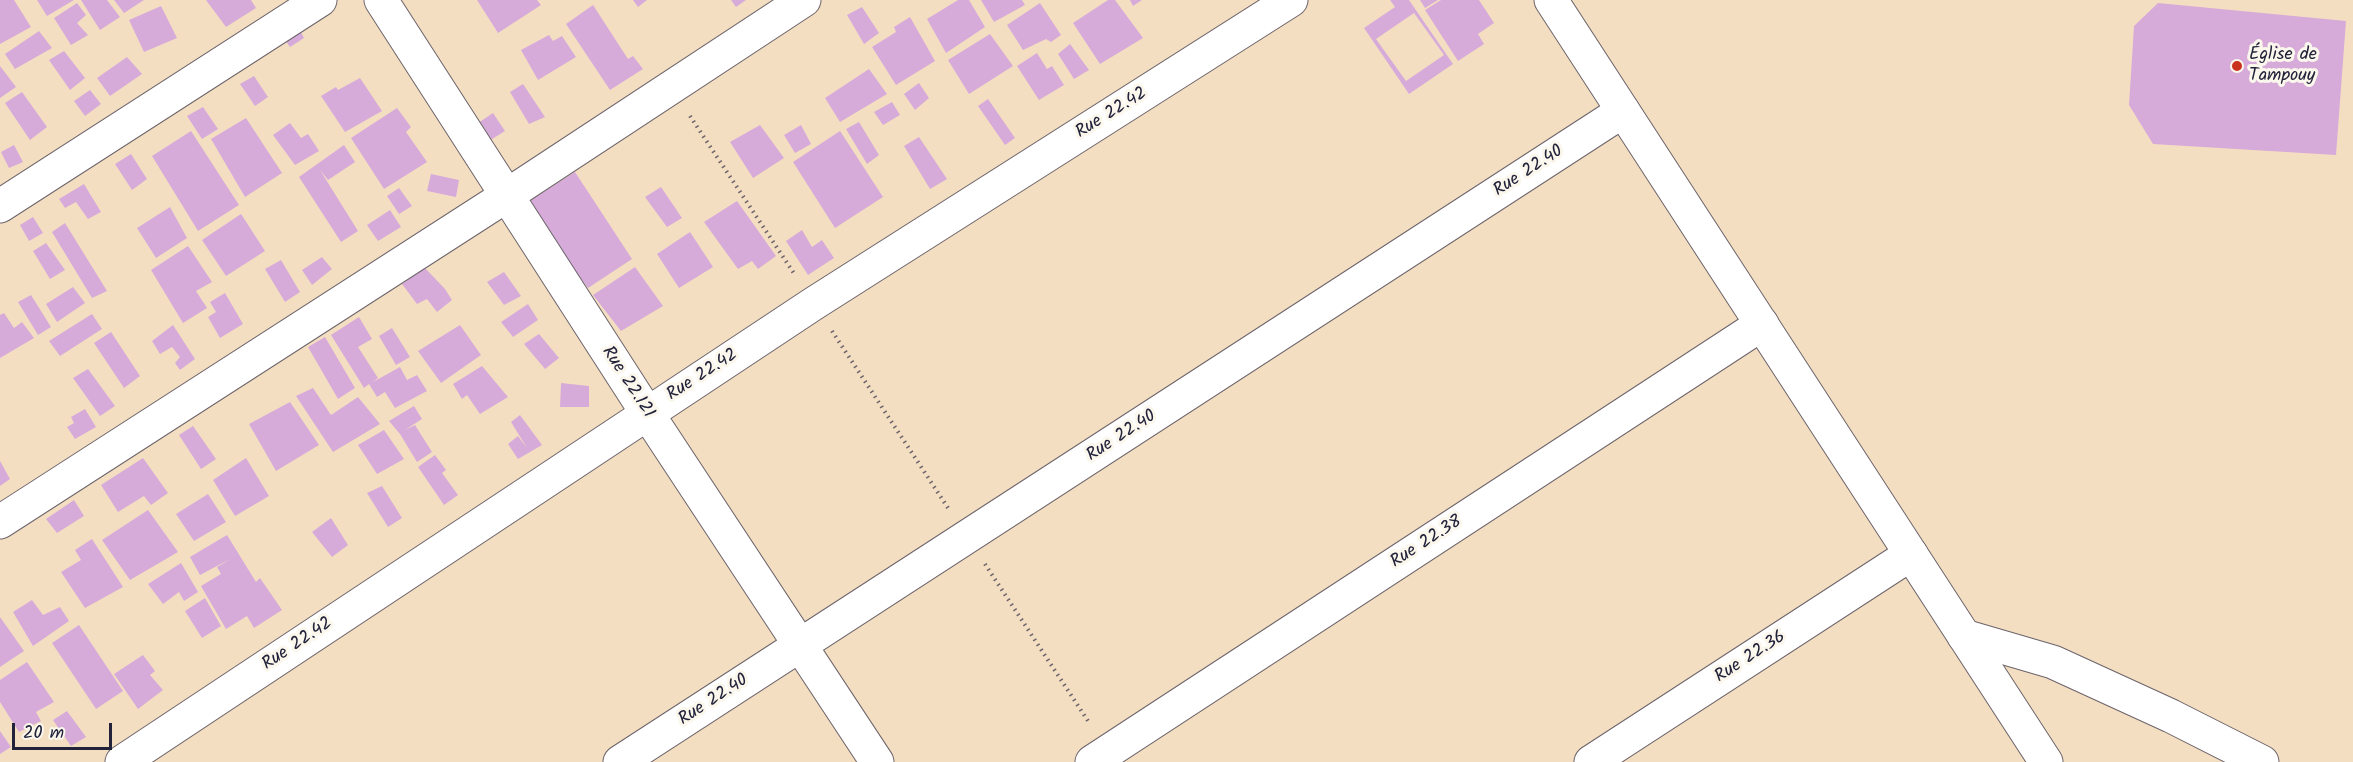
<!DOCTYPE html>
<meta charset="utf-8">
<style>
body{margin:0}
#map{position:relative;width:2353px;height:762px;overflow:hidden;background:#f4dec2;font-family:Kalam,sans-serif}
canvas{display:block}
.scale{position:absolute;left:12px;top:723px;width:100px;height:27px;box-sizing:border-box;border:3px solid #22223b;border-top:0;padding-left:8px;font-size:18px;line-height:21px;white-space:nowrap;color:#22223b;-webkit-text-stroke:4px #fbf7ec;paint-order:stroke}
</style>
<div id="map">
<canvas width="2353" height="762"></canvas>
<div class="scale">20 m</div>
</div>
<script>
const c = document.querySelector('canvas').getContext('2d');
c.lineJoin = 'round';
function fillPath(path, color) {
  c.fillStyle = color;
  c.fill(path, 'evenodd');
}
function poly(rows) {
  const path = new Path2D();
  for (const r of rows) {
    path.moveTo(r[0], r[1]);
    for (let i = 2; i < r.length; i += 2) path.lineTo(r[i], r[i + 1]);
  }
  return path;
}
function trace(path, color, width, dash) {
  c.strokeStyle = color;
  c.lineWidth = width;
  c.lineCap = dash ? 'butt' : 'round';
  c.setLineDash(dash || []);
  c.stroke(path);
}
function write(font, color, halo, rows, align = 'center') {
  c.font = font + ' Kalam,sans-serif';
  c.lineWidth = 6;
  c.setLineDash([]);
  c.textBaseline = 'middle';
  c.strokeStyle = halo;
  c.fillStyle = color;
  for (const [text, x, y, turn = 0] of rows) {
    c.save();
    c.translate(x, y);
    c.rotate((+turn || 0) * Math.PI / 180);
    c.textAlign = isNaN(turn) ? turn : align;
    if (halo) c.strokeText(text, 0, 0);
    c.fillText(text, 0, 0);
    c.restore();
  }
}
fillPath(poly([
 [0,0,14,0,31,27,0,44],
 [37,0,74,0,47,16],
 [81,0,107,0,120,17,100,30],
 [114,0,144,0,124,13],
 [206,0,251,0,256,8,226,27],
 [477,0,537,0,541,5,498,33],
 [633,0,647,0,638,7],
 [731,0,746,0,736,7],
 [958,0,969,0,985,27,946,53,927,19],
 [981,0,1022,0,1025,5,994,22],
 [1108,0,1115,0,1143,38,1100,64,1073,23],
 [1130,0,1142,0,1133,6],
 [1390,0,1409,0,1453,64,1409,94,1364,28,1395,7],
 [1414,13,1444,55,1406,81,1376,39],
 [1420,0,1438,0,1425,8],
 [1441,0,1479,0,1494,23,1478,34,1484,44,1458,61,1425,10],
 [77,3,86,15,77,23,88,35,71,45,54,18],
 [1040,3,1061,35,1051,42,1046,39,1023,50,1007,25],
 [2158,3,2346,21,2336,155,2153,144,2129,105,2134,26],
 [593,5,628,59,633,56,643,69,610,90,566,24],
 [161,6,177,38,144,52,129,20],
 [862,7,879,33,864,44,847,15],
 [910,17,935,61,896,85,872,47,896,32,894,27],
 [299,28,304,38,290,47,283,37],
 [39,31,52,48,15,69,5,54],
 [990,34,1013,66,969,94,948,60],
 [549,35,553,41,562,36,576,57,538,80,521,50],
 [1070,44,1089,70,1074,79,1058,54],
 [64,51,85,78,70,90,49,60],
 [1037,53,1047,69,1052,66,1064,85,1039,100,1017,66],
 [127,57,142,74,110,96,97,78],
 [0,66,16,87,0,98],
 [869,69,887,94,840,122,825,98],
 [254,76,268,97,255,106,240,84],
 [360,78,382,111,345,132,321,96,336,87,338,90],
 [919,83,929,98,915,110,904,94],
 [523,84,545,117,529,124,510,92],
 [90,90,101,104,85,116,74,101],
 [22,92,47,127,30,140,5,103],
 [988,99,1015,138,1005,145,978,106],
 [892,102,900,115,883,125,874,112],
 [203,107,218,129,202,139,187,116],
 [397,108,411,127,406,132,427,162,384,189,351,138],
 [493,113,505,131,489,141,478,123],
 [246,118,282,173,245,197,211,139],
 [859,122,879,155,867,164,846,129],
 [290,123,301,138,308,134,319,151,295,165,273,135],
 [760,125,784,158,753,178,730,142],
 [801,125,811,144,795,153,784,135],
 [191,131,239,205,198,231,152,156],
 [840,131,883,197,835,228,793,162],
 [919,137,947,179,930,189,904,146],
 [14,145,23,162,9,168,1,152],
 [344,145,355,162,328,180,320,170,358,231,341,242,299,177],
 [131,154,147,179,132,190,115,164],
 [575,172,632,259,588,288,549,236,528,202],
 [431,174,459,180,456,197,427,191],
 [84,184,101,212,88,219,76,202,65,208,59,199],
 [661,187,682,218,667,227,645,197],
 [399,188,412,206,399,214,387,196],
 [737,201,776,256,758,269,752,261,738,269,704,222],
 [170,207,187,238,156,258,137,228],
 [390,210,401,227,378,241,367,225],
 [241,214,265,251,226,276,202,240],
 [33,217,43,233,29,241,20,225],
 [65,223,107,291,92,298,52,232],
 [802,230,812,247,822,240,834,258,808,275,786,241],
 [690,232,713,267,679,288,657,254],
 [46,243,65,270,50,279,33,251],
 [188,246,212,282,196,291,207,308,183,323,151,270],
 [322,257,332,269,312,285,302,270],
 [281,260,300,292,285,302,265,269],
 [635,267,663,306,621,331,593,295],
 [425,268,445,289,452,300,437,312,427,299,417,304,402,284],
 [504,272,521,296,504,305,487,282],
 [73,287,85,303,57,322,46,304],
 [225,293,243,324,220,338,208,317,216,312,210,302],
 [31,295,51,327,38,335,18,302],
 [528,304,538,320,513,337,501,322],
 [4,313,14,328,22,322,34,338,0,358,0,315],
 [92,314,102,329,60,356,49,341],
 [359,317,372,339,358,347,378,378,373,382,400,367,407,380,417,375,427,391,395,408,385,392,377,397,369,384,364,388,331,335],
 [173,325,195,359,180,370,175,363,180,357,172,347,160,354,152,341],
 [460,325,481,355,441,383,418,351],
 [392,328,410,357,396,365,379,336],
 [111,332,140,376,124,388,94,343],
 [539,334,559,358,545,369,524,344],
 [325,337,355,388,338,399,308,347],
 [482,366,508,397,480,414,467,395,462,399,453,384],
 [88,369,115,406,100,416,73,378],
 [561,383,589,386,589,407,560,407],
 [313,388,331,415,358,397,380,424,333,452,296,396],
 [290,402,319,445,276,471,249,424],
 [414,406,422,419,405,430,415,425,432,452,417,462,400,434,389,421],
 [85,409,96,427,75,439,67,427,74,423,71,417],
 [520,415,542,445,518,459,508,444,518,436,527,448,511,422],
 [193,426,216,459,201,469,179,435],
 [384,430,404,459,377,474,358,445],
 [435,455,446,470,442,473,458,495,444,505,418,467],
 [143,458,168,493,151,505,144,496,118,512,101,485],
 [246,458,269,496,235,516,213,480],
 [0,461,10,479,0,486],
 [382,486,402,518,388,527,367,493],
 [208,494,226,522,194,541,176,514],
 [74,500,84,516,57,533,46,519],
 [148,510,178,552,130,580,102,540],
 [331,518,348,545,332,557,312,532],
 [227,535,256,582,260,578,282,610,254,628,247,616,226,629,201,586,221,574,217,567,230,559,200,575,190,557],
 [92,539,123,587,85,608,61,572,81,560,75,550],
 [181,563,198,592,184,601,179,592,163,604,148,584],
 [205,598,221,626,202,638,185,611],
 [32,600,43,615,60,607,69,621,33,646,13,612],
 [0,617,24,651,0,667],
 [79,625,123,691,96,709,52,643],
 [143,655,155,671,150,675,163,690,138,709,114,674],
 [27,662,54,702,36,712,41,721,19,732,0,702,0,680],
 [67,711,86,737,71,746,53,720],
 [0,731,11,747,0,754]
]), '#d7abd9');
const street = poly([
 [381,0,647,413,877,762],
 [0,206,320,0],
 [0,522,506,196,804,0],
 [1964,636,2053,662,2171,716,2262,762],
 [122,762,813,304,1291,0],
 [620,762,1623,111],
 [1092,762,1762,324],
 [1591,762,1911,554]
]);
const secondary = poly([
 [1551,0,2046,762]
]);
trace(street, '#6c646a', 35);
trace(secondary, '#6c646a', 35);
trace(poly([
 [690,116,795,275],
 [832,331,950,511],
 [985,564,1090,724]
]), '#6c646a', 4, [1.5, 4.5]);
trace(street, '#fff', 33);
trace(secondary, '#fff', 33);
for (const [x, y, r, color] of [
 [2237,66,6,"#c8321e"]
]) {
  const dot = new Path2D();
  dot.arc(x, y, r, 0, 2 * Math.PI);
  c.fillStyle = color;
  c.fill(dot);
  trace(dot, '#fbf7ec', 2);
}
write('18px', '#22223b', '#fbf7ec', [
 ["Église de",2249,56],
 ["Tampouy",2249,77]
], 'left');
write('18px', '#22223b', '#fbf7ec', [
 ["Rue 22.42",1112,114,-32],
 ["Rue 22.40",1529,172,-33],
 ["Rue 22.42",703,376,-33],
 ["Rue 22.121",627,383,57],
 ["Rue 22.40",1122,437,-33],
 ["Rue 22.38",1427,543,-33],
 ["Rue 22.42",298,645,-34],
 ["Rue 22.36",1751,658,-33],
 ["Rue 22.40",714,701,-33]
]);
</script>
